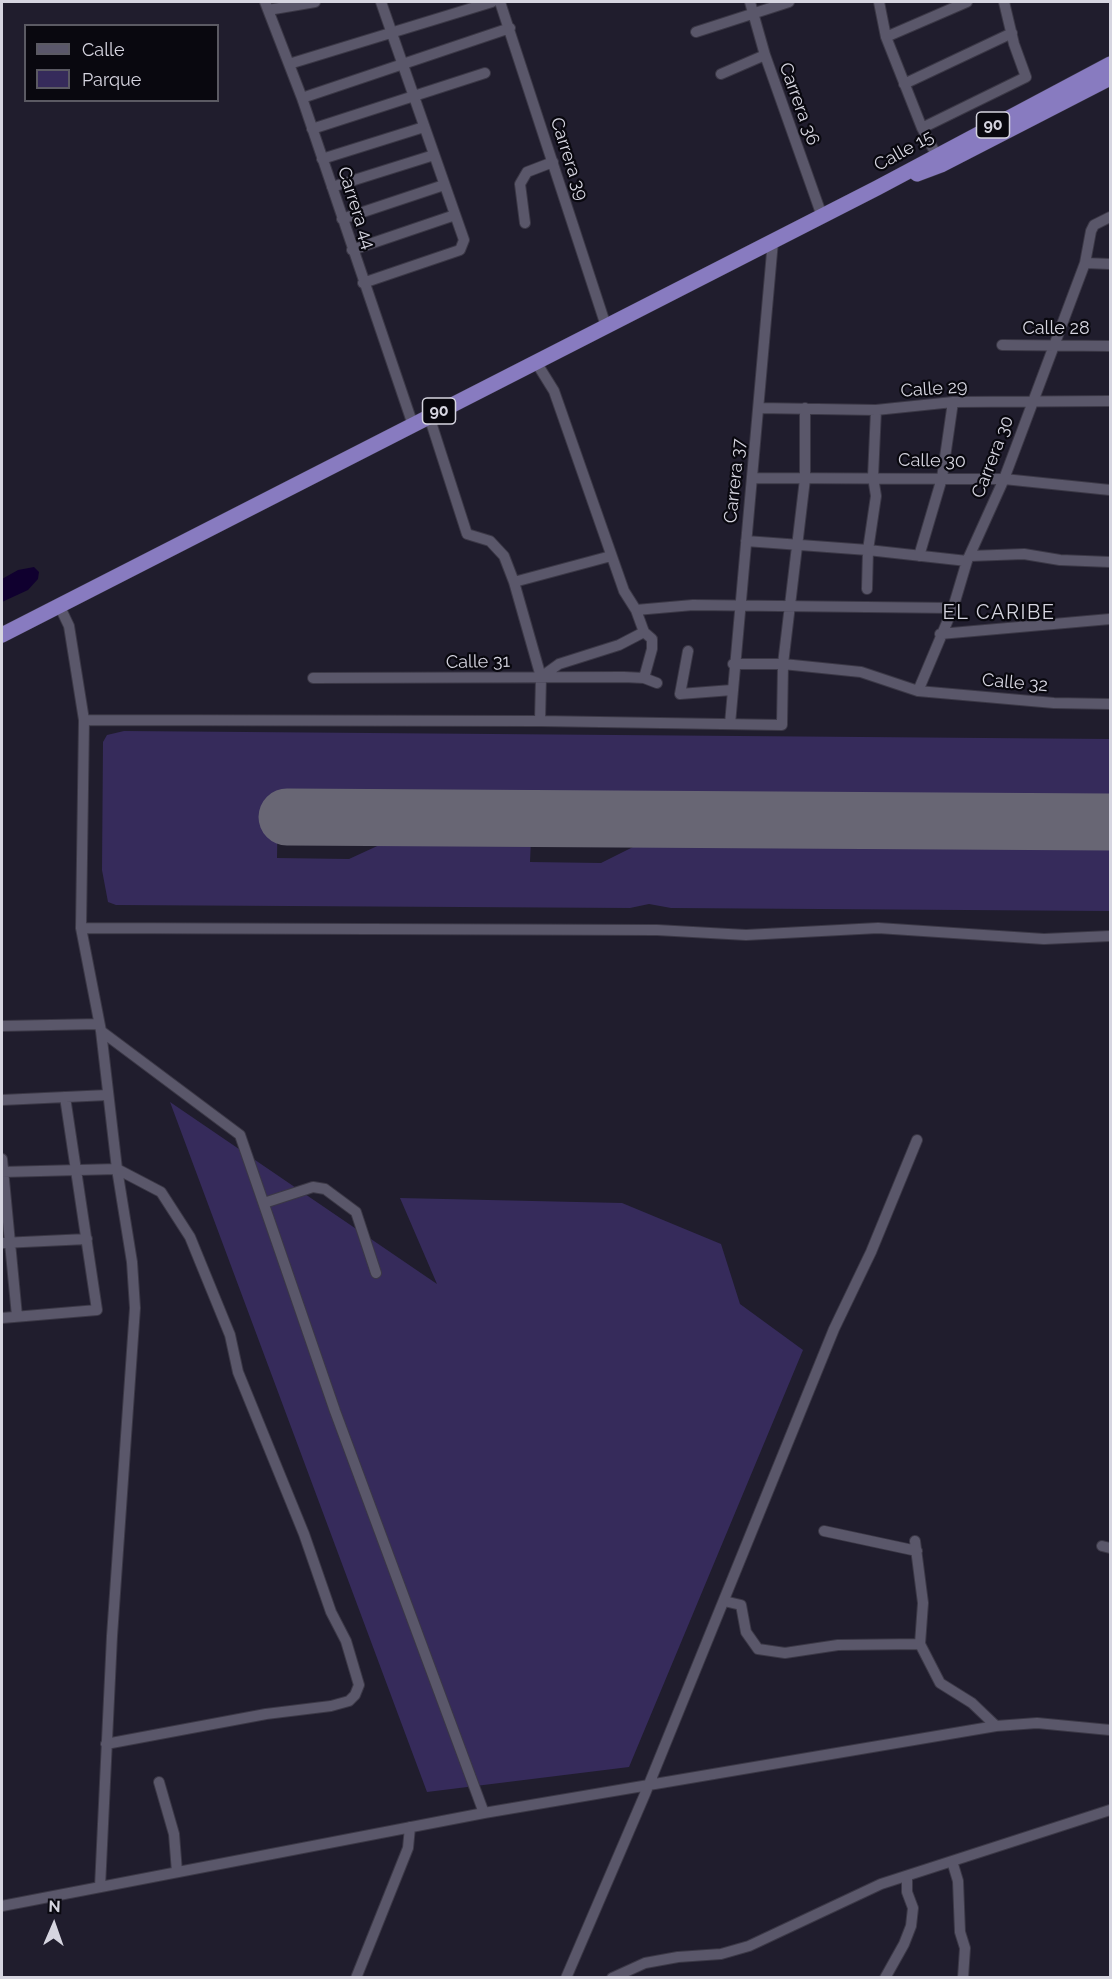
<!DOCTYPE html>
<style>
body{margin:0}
#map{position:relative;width:1112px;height:1979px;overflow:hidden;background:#201d2d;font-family:Raleway,sans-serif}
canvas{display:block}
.frame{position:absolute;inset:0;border:3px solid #d6d5e0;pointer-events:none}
.legend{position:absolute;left:24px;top:24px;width:195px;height:78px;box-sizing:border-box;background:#09080f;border:2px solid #5b5a63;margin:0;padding:8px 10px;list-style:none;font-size:18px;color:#d6d5e0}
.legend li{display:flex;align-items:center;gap:12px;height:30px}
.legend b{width:30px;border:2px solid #5b5a63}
.north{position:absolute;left:24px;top:1895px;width:60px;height:60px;-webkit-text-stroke:4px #09080f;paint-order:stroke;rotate:2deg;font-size:16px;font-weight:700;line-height:24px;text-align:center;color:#d6d5e0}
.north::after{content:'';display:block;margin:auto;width:21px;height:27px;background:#d6d5e0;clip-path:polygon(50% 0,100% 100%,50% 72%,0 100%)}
</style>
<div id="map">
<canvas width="1112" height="1979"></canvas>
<div class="frame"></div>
<ul class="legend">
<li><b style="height:8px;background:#5a576a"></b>Calle</li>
<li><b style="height:16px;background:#362b5b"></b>Parque</li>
</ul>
<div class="north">N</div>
</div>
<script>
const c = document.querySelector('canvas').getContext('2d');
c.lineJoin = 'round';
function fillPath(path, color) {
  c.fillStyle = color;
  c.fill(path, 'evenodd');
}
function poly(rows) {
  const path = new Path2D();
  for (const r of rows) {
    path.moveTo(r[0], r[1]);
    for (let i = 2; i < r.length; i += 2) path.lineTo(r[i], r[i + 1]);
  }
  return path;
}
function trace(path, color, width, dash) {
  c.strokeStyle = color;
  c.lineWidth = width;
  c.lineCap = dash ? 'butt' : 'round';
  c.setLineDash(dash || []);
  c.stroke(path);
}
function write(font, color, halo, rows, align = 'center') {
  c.font = font + ' Raleway,sans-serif';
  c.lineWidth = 4.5;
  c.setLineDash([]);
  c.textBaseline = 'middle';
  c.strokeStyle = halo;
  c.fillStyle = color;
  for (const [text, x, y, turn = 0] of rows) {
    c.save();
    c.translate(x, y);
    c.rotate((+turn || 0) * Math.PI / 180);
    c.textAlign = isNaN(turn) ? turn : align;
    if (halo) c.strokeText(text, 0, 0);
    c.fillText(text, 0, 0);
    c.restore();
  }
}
fillPath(poly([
 [124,731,1110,739,1110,801,278,797,277,858,349,859,399,836,531,839,530,862,601,863,653,837,1110,839,1110,911,671,908,649,904,630,908,116,905,108,902,102,870,103,742,107,735],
 [170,1102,437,1284,400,1198,622,1203,721,1244,740,1304,803,1350,629,1767,427,1792]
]), '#362b5b');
fillPath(poly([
 [34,567,39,572,38,579,28,590,2,602,2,579,18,570]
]), '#10002f');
trace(poly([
 [287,817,1110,822]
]), '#686674', 57);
const minor = poly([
 [265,2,302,98,413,425],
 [500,2,606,326],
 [750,2,765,55,822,216],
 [879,2,886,37,922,128,939,160],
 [268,10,315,2],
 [696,32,789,2],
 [886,37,967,2],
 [289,64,492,2],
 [721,74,765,55],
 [904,84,1012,33],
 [302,98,510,28],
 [922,128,1026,77,1014,44,1004,2],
 [312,129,485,73],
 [322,159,424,127],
 [332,187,434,155],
 [342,219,444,185],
 [525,223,520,184,527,172,553,162],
 [352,250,455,215],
 [1085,263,1110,264],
 [363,283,460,250,464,240,381,2],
 [1002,345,1110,346],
 [536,362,554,391,624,591,636,610,644,632],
 [759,408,876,410,953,402,1110,401],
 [429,416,467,534,490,541,504,556,514,582,541,677,540,721],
 [753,478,1004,479,1110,490],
 [746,541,868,550,967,561],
 [919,556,942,478,953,402],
 [970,556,1024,554,1060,560,1110,562],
 [514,582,611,556],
 [867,589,868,550,876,496,873,477,876,410],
 [59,605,69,626,84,720,81,928,101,1031,117,1169,132,1262,135,1308,112,1636,100,1887],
 [636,610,693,605,953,608],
 [644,632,652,639,652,649,644,678],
 [940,634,1110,619],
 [688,651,680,694,732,690],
 [733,664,783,664,861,672,918,691,1054,703,1110,704],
 [541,677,559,664,619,645,644,632],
 [313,678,624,677,644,678,657,683],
 [918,691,953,608,967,561,1004,479,1085,263,1091,231,1094,225,1110,217],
 [84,720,540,721,782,725,783,664,805,479,805,408],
 [730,724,773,241],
 [81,928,657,930,746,935,878,928,1044,939,1110,936],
 [2,1026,99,1024],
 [101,1031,240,1135,335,1411,484,1813],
 [2,1100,108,1095],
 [2,1159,17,1316],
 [2,1172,117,1169,161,1192,190,1237,230,1335,238,1372,304,1534,331,1612,346,1641,359,1685,355,1695,349,1701,331,1706,266,1714,106,1744],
 [264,1203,313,1187,325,1189,356,1212,376,1273],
 [2,1243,87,1239],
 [2,1318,97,1310,65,1097],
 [824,1531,917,1551],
 [915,1541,923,1603,920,1644,940,1683,972,1703,996,1726],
 [1102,1546,1110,1548],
 [724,1601,741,1605,746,1632,758,1649,785,1653,838,1645,920,1644],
 [159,1782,174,1834,177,1872],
 [952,1861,958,1881,960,1932,965,1948,963,1978],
 [2,1906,484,1813,996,1726,1037,1723,1110,1730],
 [356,1978,408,1848,410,1827],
 [566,1978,645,1794,834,1329,871,1252,917,1140],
 [612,1978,645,1963,678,1957,721,1954,749,1946,881,1884,1110,1810],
 [885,1978,904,1944,911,1926,913,1908,907,1892,907,1877]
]);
const highway = poly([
 [917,174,941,165,1110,78],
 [2,635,877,188,1110,64]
]);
trace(minor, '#3b3846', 12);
trace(highway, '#3b3846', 16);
trace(minor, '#5a576a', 10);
trace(highway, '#887bc0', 15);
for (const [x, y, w] of [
 [993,125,33],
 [439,411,33]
]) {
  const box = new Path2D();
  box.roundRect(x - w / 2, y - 13, w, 26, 4.5);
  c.fillStyle = '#09080f';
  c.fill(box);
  trace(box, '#d6d5e0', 1.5);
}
write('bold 16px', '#d6d5e0', null, [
 ["90",993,125],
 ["90",439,411]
]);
write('18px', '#d6d5e0', '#09080f', [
 ["Carrera 36",799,104,70],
 ["Calle 15",904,151,-29],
 ["Carrera 39",569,159,72],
 ["Carrera 44",356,208,72],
 ["Calle 28",1056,329],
 ["Calle 29",934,389,-4],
 ["Carrera 30",993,457,-69],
 ["Calle 30",932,461,1],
 ["Carrera 37",735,481,-84],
 ["Calle 31",478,662,-1],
 ["Calle 32",1015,683,5]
]);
c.letterSpacing = '1.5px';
write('20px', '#d6d5e0', '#09080f', [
 ["EL CARIBE",999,613]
]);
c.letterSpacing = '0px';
</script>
